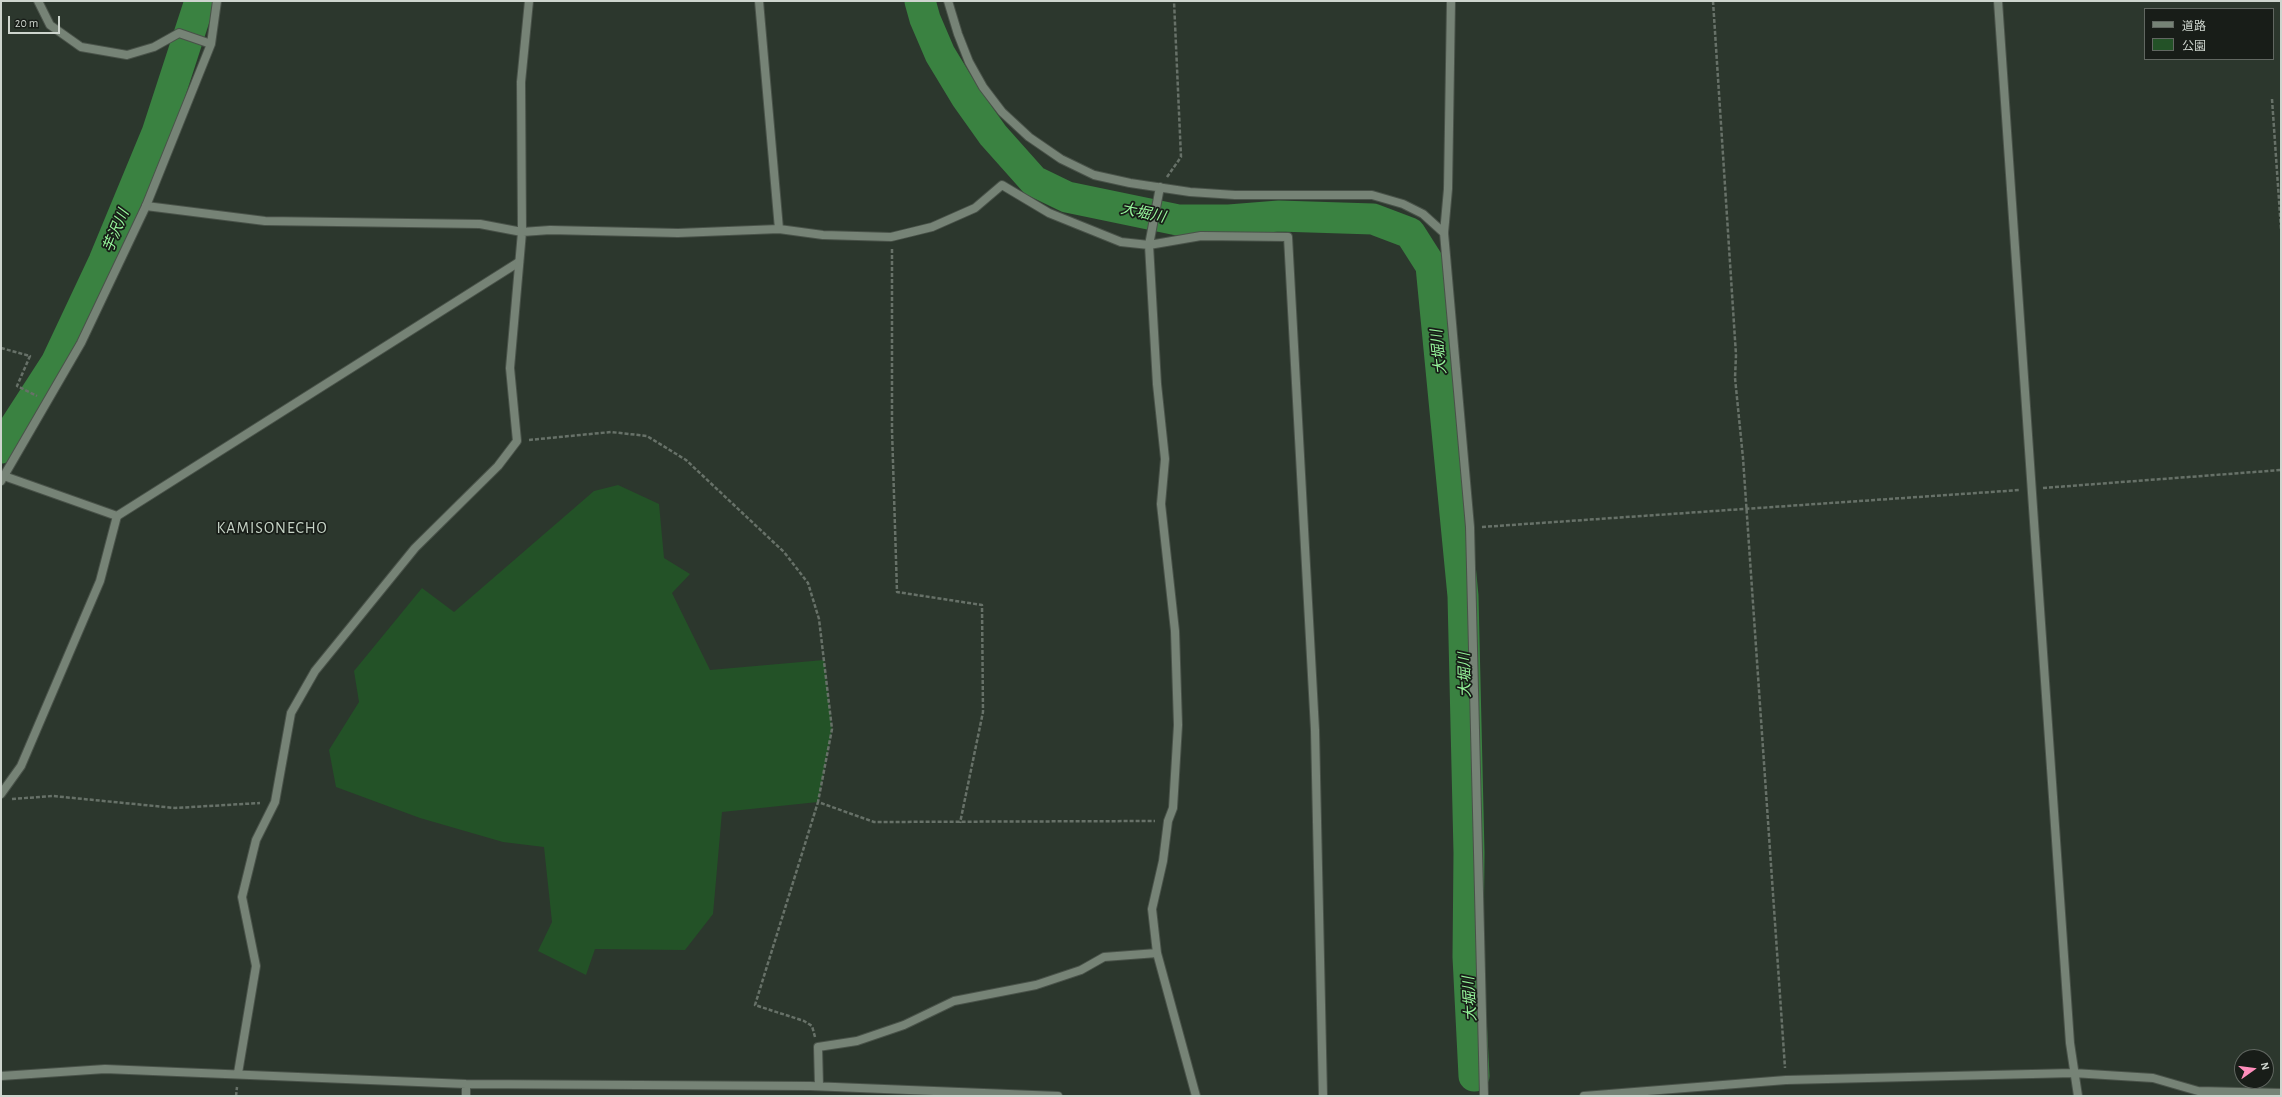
<!DOCTYPE html>
<meta charset="utf-8">
<style>
body{margin:0}
#map{position:relative;width:2282px;height:1097px;overflow:hidden;background:#2c372d;font-family:"Alegreya Sans","Noto Sans JP",sans-serif}
canvas{display:block}
.frame{position:absolute;inset:0;border:2px solid #ced5ce;pointer-events:none}
.legend{position:absolute;left:2144px;top:8px;width:130px;height:52px;box-sizing:border-box;background:#181d18;border:1px solid #616761;margin:0;padding:5px 7px;list-style:none;font-size:12px;color:#ced5ce}
.legend li{display:flex;align-items:center;gap:8px;height:20px}
.legend b{width:20px;border:1px solid #616761}
.north{position:absolute;left:2234px;top:1049px;width:40px;height:40px;box-sizing:border-box;background:#181d18;border:1px solid #616761;border-radius:50%;rotate:76deg;font-size:11px;font-weight:700;line-height:16px;text-align:center;color:#ced5ce}
.north::after{content:'';display:block;margin:auto;width:14px;height:18px;background:#fe8ebb;clip-path:polygon(50% 0,100% 100%,50% 72%,0 100%)}
.scale{position:absolute;left:8px;top:16px;width:52px;height:18px;box-sizing:border-box;border:2px solid #ced5ce;border-top:0;padding-left:5px;font-size:12px;line-height:14px;white-space:nowrap;color:#ced5ce;-webkit-text-stroke:3px #181d18;paint-order:stroke}
</style>
<div id="map">
<canvas width="2282" height="1097"></canvas>
<div class="frame"></div>
<ul class="legend">
<li><b style="height:5px;background:#768376"></b>道路</li>
<li><b style="height:11px;background:#235227"></b>公園</li>
</ul>
<div class="north">N</div>
<div class="scale">20 m</div>
</div>
<script>
const c = document.querySelector('canvas').getContext('2d');
c.lineJoin = 'round';
function fillPath(path, color) {
  c.fillStyle = color;
  c.fill(path, 'evenodd');
}
function poly(rows) {
  const path = new Path2D();
  for (const r of rows) {
    path.moveTo(r[0], r[1]);
    for (let i = 2; i < r.length; i += 2) path.lineTo(r[i], r[i + 1]);
  }
  return path;
}
function trace(path, color, width, dash) {
  c.strokeStyle = color;
  c.lineWidth = width;
  c.lineCap = dash ? 'butt' : 'round';
  c.setLineDash(dash || []);
  c.stroke(path);
}
function write(font, color, halo, rows, align = 'center') {
  c.font = font + ' "Alegreya Sans","Noto Sans JP",sans-serif';
  c.lineWidth = 3.5;
  c.setLineDash([]);
  c.textBaseline = 'middle';
  c.strokeStyle = halo;
  c.fillStyle = color;
  for (const [text, x, y, turn = 0] of rows) {
    c.save();
    c.translate(x, y);
    c.rotate((+turn || 0) * Math.PI / 180);
    c.textAlign = isNaN(turn) ? turn : align;
    if (halo) c.strokeText(text, 0, 0);
    c.fillText(text, 0, 0);
    c.restore();
  }
}
fillPath(poly([
 [618,485,659,504,664,558,690,574,672,593,710,670,824,660,832,729,818,802,722,812,713,914,685,950,595,949,586,975,538,951,552,922,544,847,503,842,420,818,336,787,329,750,359,702,354,671,422,588,454,612,594,491]
]), '#235227');
trace(poly([
 [920,1,925,19,940,54,966,97,993,135,1034,181,1067,197,1178,220,1229,220,1279,216,1373,219,1410,233,1431,266,1463,596,1469,853,1468,957,1474,1076],
 [1,448,56,363,104,261,157,133,200,1]
]), '#3a8241', 31);
const service = poly([
 [146,206,265,221,480,224,522,232],
 [4,476,117,516,519,262]
]);
const minor = poly([
 [38,1,50,25,81,47,127,55,154,47,179,33,211,44],
 [759,1,779,229],
 [948,1,958,34,969,62,983,87,1002,112,1029,137,1061,159,1094,175,1130,183,1190,192,1235,195,1372,195,1403,204,1423,214,1444,233],
 [1451,1,1448,189,1444,233,1470,527,1484,1096],
 [1998,1,2070,1043,2078,1096],
 [1160,187,1149,245,1157,384,1165,459,1161,504,1175,631,1178,725,1173,808,1168,821,1163,861,1152,909,1157,953,1196,1096],
 [522,232,550,230,678,233,779,229,823,235,891,237,932,227,975,208,1002,185,1049,213,1121,242,1149,245,1201,236,1288,237,1315,730,1323,1096],
 [1,481,81,343,146,206,211,44,217,1],
 [1,794,21,766,100,581,117,516],
 [238,1073,256,966,242,897,256,840,275,802,291,713,315,671,415,548,498,466,517,441,510,368,522,232,521,82,529,1],
 [1,1076,105,1069,466,1084,810,1086,1058,1096],
 [819,1086,818,1047,857,1041,904,1025,954,1001,1036,985,1081,970,1104,957,1157,953],
 [466,1096,466,1084],
 [1584,1096,1786,1080,2073,1073,2153,1078,2198,1091,2281,1093]
]);
trace(service, '#495249', 10);
trace(minor, '#495249', 10);
trace(poly([
 [1713,1,1736,355,1735,378,1743,458,1785,1068],
 [2272,99,2281,229],
 [1167,177,1181,157,1174,1],
 [892,249,892,430,897,592,982,605,983,712,960,823],
 [1,348,30,356,17,386,37,396],
 [529,440,611,432,647,436,686,460,784,552,808,583,819,619,832,729,818,802],
 [2043,488,2281,470],
 [1482,527,2020,490],
 [12,799,53,796,175,808,260,803],
 [815,1037,812,1026,804,1021,755,1005,818,802,874,822,1155,821],
 [236,1096,237,1087]
]), '#677168', 2.5, [4, 2]);
trace(service, '#768376', 8);
trace(minor, '#768376', 8);
write('italic 15px', '#96f59b', '#181d18', [
 ["大堀川",1143,213,12],
 ["芋沢川",116,231,-68],
 ["大堀川",1439,352,-96],
 ["大堀川",1465,675,-91],
 ["大堀川",1470,999,-93]
]);
c.letterSpacing = '1px';
write('16px', '#c6d3c6', '#181d18', [
 ["KAMISONECHO",272,528]
]);
c.letterSpacing = '0px';
</script>
